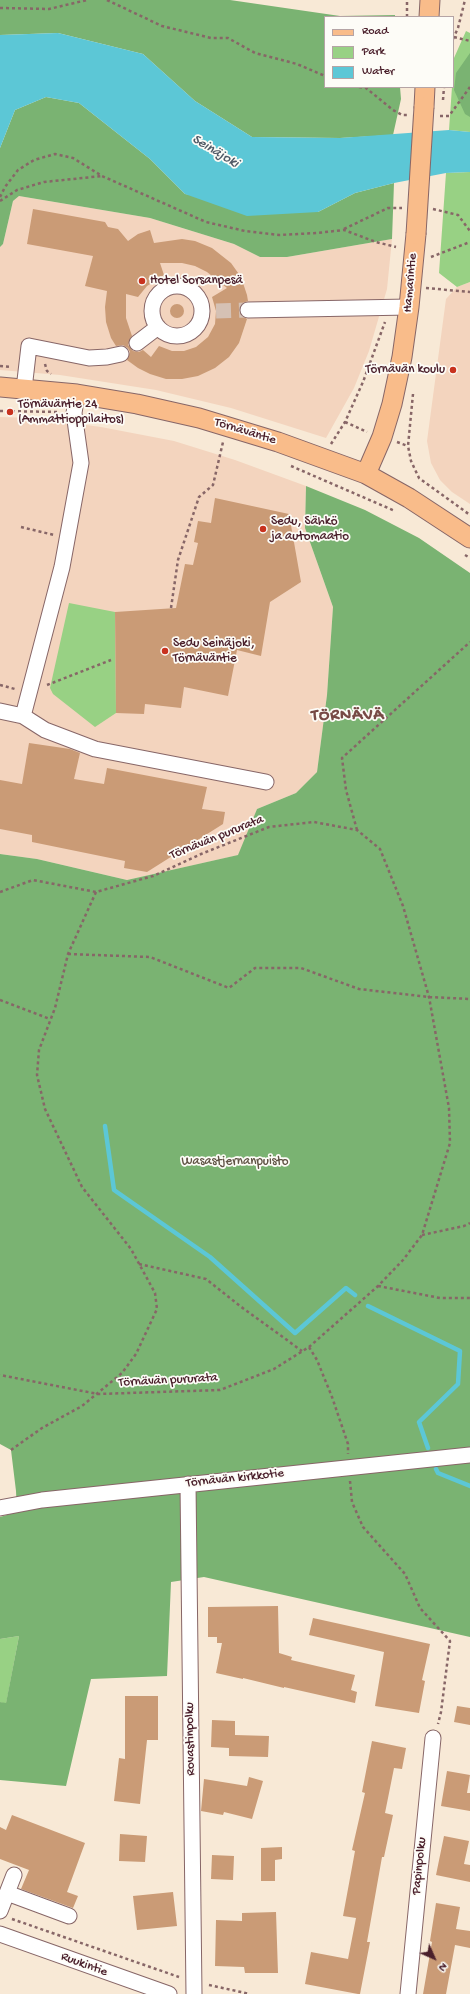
<!DOCTYPE html>
<meta charset="utf-8">
<style>
body{margin:0}
#map{position:relative;width:470px;height:1994px;overflow:hidden;background:#f8e9d6;font-family:"Gochi Hand",sans-serif}
canvas{display:block}
.legend{position:absolute;left:324px;top:16px;width:130px;height:72px;box-sizing:border-box;background:#fdfcf7;border:1px solid #b5a4a5;margin:0;padding:5px 7px;list-style:none;font-size:12px;color:#4a1f2b}
.legend li{display:flex;align-items:center;gap:8px;height:20px}
.legend b{width:20px;border:1px solid #b5a4a5}
.north{position:absolute;left:414px;top:1938px;width:40px;height:40px;-webkit-text-stroke:3px #fdfcf7;paint-order:stroke;rotate:135deg;font-size:11px;font-weight:700;line-height:16px;text-align:center;color:#4a1f2b}
.north::after{content:'';display:block;margin:auto;width:14px;height:18px;background:#4a1f2b;clip-path:polygon(50% 0,100% 100%,50% 72%,0 100%)}
</style>
<div id="map">
<canvas width="470" height="1994"></canvas>
<ul class="legend">
<li><b style="height:5px;background:#f9bc8a"></b>Road</li>
<li><b style="height:11px;background:#98d184"></b>Park</li>
<li><b style="height:11px;background:#5cc7d6"></b>Water</li>
</ul>
<div class="north">N</div>
</div>
<script>
const c = document.querySelector('canvas').getContext('2d');
c.lineJoin = 'round';
function fillPath(path, color) {
  c.fillStyle = color;
  c.fill(path, 'evenodd');
}
function poly(rows) {
  const path = new Path2D();
  for (const r of rows) {
    if (r.length === 3) {
      path.moveTo(r[0] + r[2], r[1]);
      path.arc(r[0], r[1], r[2], 0, 2 * Math.PI);
      continue;
    }
    path.moveTo(r[0], r[1]);
    for (let i = 2; i < r.length; i += 2) path.lineTo(r[i], r[i + 1]);
  }
  return path;
}
function trace(path, color, width, dash) {
  c.strokeStyle = color;
  c.lineWidth = width;
  c.lineCap = dash ? 'butt' : 'round';
  c.setLineDash(dash || []);
  c.stroke(path);
}
function write(font, color, halo, rows, align = 'center') {
  c.font = font + ' "Gochi Hand",sans-serif';
  c.lineWidth = 3.5;
  c.setLineDash([]);
  c.textBaseline = 'middle';
  c.strokeStyle = halo;
  c.fillStyle = color;
  for (const [text, x, y, turn = 0] of rows) {
    c.save();
    c.translate(x, y);
    c.rotate((+turn || 0) * Math.PI / 180);
    c.textAlign = isNaN(turn) ? turn : align;
    if (halo) c.strokeText(text, 0, 0);
    c.fillText(text, 0, 0);
    c.restore();
  }
}
fillPath(poly([
 [19,196,150,218,234,244,260,257,287,257,392,239,387,289,369,351,354,388,326,438,231,408,156,390,60,375,0,370,0,247,3,244,13,201],
 [470,282,470,504,452,492,440,480,431,463,427,441,446,299,457,287],
 [0,417,35,418,101,427,174,441,235,460,306,486,305,528,333,607,327,695,317,772,296,793,257,809,239,855,127,880,37,859,0,854]
]), '#f3d4be');
fillPath(poly([
 [466,31,470,33,470,132,449,130,454,58],
 [470,172,470,282,457,287,439,273,446,173],
 [69,603,115,612,116,713,95,727,53,694,50,688],
 [19,1636,6,1704,0,1702,0,1639]
]), '#98d184');
fillPath(poly([
 [0,0,230,0,340,16,395,15,395,17,325,17,325,87,400,87,401,99,393,135,340,138,252,137,195,101,143,54,58,33,0,35],
 [470,53,470,117,465,114,454,90,456,73],
 [46,97,79,103,150,159,185,194,318,212,355,193,394,183,392,239,287,257,260,257,234,244,150,218,19,196,13,201,3,244,0,247,0,148,15,110],
 [306,486,365,510,419,538,470,573,470,1637,204,1577,171,1582,167,1676,91,1679,66,1786,0,1780,0,1702,6,1703,19,1636,0,1639,0,1517,17,1512,16,1491,11,1450,0,1444,0,854,37,859,127,880,238,855,257,809,296,793,317,772,327,695,333,607,305,528]
]), '#7ab372');
fillPath(poly([
 [58,33,143,54,195,101,252,137,340,138,449,130,470,132,470,172,446,173,394,183,355,193,318,212,247,216,185,194,150,159,79,103,46,97,15,110,0,148,0,35]
]), '#5cc7d6');
trace(poly([
 [105,1126,114,1190,210,1257,295,1333,346,1288,355,1295],
 [368,1306,460,1351,458,1384,419,1422,428,1448],
 [436,1469,438,1473,470,1486]
]), '#5cc7d6', 4.5);
fillPath(poly([
 [33,209,105,222,108,227,118,229,128,241,138,234,150,230,154,243,182,239,195,241,212,248,231,263,241,277,247,295,248,301,243,303,239,310,241,315,247,319,239,343,229,357,215,368,198,376,182,379,166,379,150,374,138,368,127,360,130,352,128,348,123,345,116,346,111,338,106,322,105,307,107,291,85,286,93,256,27,244],
 [160,263,182,263,195,266,207,272,227,288,212,297,216,311,215,324,208,337,196,347,184,351,172,351,159,346,151,357,143,350,139,352,133,351,128,345,132,336,126,318,126,294,138,297,147,286,164,275],
 [177,311,7],
 [215,498,289,514,301,582,270,602,261,656,237,650,228,696,184,687,181,708,145,704,144,714,116,713,115,612,176,608,185,564,193,565,198,543,194,542,198,521,211,523],
 [29,743,70,749,80,753,74,779,104,784,107,768,207,787,202,809,225,812,223,824,147,872,124,868,125,861,32,842,32,835,0,829,0,780,22,784],
 [278,1606,279,1653,292,1657,291,1660,355,1675,351,1690,357,1692,355,1703,284,1687,284,1688,243,1678,243,1679,216,1673,222,1643,217,1643,217,1637,208,1637,208,1607],
 [313,1618,430,1644,422,1680,425,1681,419,1713,375,1706,384,1652,309,1635],
 [125,1696,158,1696,158,1740,147,1740,140,1804,114,1801,119,1758,125,1759],
 [457,1706,470,1708,470,1725,454,1722],
 [212,1720,235,1721,235,1735,269,1736,268,1757,229,1756,229,1748,211,1747],
 [372,1741,406,1748,402,1769,394,1768,385,1813,393,1815,384,1857,382,1857,367,1942,370,1942,360,1994,358,1994,305,1984,311,1952,348,1959,356,1918,343,1916,355,1851,352,1850,365,1793,362,1792],
 [447,1771,470,1775,467,1793,470,1793,470,1811,441,1806],
 [249,1777,263,1781,252,1819,224,1812,223,1815,201,1811,204,1779,247,1786],
 [12,1815,85,1843,67,1892,78,1896,73,1908,21,1889,29,1870,0,1859,0,1827,6,1830],
 [120,1834,147,1836,145,1862,119,1861],
 [444,1836,469,1841,464,1864,470,1865,470,1882,436,1875],
 [282,1847,282,1859,275,1860,275,1881,261,1881,261,1848],
 [212,1855,234,1856,233,1880,211,1879],
 [173,1892,177,1926,137,1930,133,1896],
 [436,1903,460,1907,456,1929,470,1931,470,1948,455,1945,446,1994,423,1994,432,1942,430,1941],
 [276,1912,278,1973,245,1973,244,1967,215,1966,216,1920,242,1921,242,1913]
]), '#ca9b76');
trace(poly([
 [216,311,248,310]
]), '#d5c1b4', 15, [15, 8]);
const minor = poly([
 [177,311,25],
 [248,310,409,307],
 [137,343,158,327],
 [24,389,29,346,89,358,107,357,121,354],
 [0,711,23,716,62,567,81,463,74,413,77,394],
 [23,716,45,730,95,749,266,782],
 [188,1484,194,1994],
 [0,1508,42,1500,470,1455],
 [7,1893,14,1875],
 [0,1911,7,1893,69,1916],
 [0,1934,169,1994],
 [408,1994,433,1738]
]);
const major = poly([
 [429,17,430,0],
 [424,107,425,87],
 [0,387,77,394,137,404,199,418,278,442,366,474,409,498,470,538],
 [366,474,382,437,392,404,402,357,409,307,416,234]
]);
trace(minor, '#876667', 17);
trace(major, '#876667', 21);
trace(poly([
 [107,0,162,26,211,38,228,38,255,53,297,64,325,76],
 [0,8,49,9,87,0],
 [407,17,407,0],
 [454,37,470,41],
 [453,39,458,28,465,0],
 [359,87,366,88,393,110,402,115,407,115],
 [443,100,444,87],
 [440,116,449,116,470,87],
 [0,197,5,187,18,170,34,160,55,154,73,158,102,176,206,222,245,231,279,235,317,233,344,230,376,242,396,247],
 [0,201,17,190,44,182,102,176],
 [433,209,458,215,470,231],
 [344,229,388,208,402,208],
 [431,257,470,242],
 [426,288,470,292],
 [45,364,47,371,51,374],
 [0,366,11,367],
 [413,394,408,446,411,461,419,478,470,515],
 [0,411,59,412],
 [345,422,367,432],
 [397,442,408,446],
 [331,444,345,422,363,382,385,322],
 [291,466,395,511],
 [21,527,54,535],
 [465,555,470,558],
 [171,608,178,560,199,497,213,485,223,442],
 [0,685,15,689],
 [47,685,111,660],
 [357,830,346,790,342,758,470,642],
 [0,892,33,880,96,892,153,876,201,854,269,827,314,822,357,830,380,849,403,906,429,997,449,1108,450,1143,422,1235,403,1260,378,1286,309,1347,274,1369,220,1390,98,1394,0,1375],
 [68,954,150,957,229,988,255,968,301,968,359,989,429,997,470,999],
 [0,1000,50,1019],
 [422,1235,464,1226,470,1223],
 [139,1264,206,1279,240,1306,302,1351],
 [378,1286,440,1298,470,1298],
 [309,1347,317,1360,332,1397,348,1444,348,1454],
 [11,1450,42,1428,82,1406,122,1373,136,1354,157,1309,155,1293,131,1249,82,1187,45,1109,37,1075,39,1050,55,1008,68,954,96,892],
 [350,1481,352,1502,363,1527,405,1574,420,1608,450,1641,441,1712,438,1724],
 [12,1919,179,1977],
 [209,1985,250,1994]
]), '#876667', 2.5, [3, 3]);
trace(minor, '#fff', 15);
trace(major, '#f9bc8a', 19);
const majorBridge = poly([
 [416,234,424,107]
]);
trace(majorBridge, '#876667', 21, []);
trace(majorBridge, '#f9bc8a', 19);
for (const [x, y, r, color] of [
 [142,281,4,"#c8321e"],
 [453,370,4,"#c8321e"],
 [10,412,4,"#c8321e"],
 [263,529,4,"#c8321e"],
 [165,651,4,"#c8321e"]
]) {
  const dot = new Path2D();
  dot.arc(x, y, r, 0, 2 * Math.PI);
  c.fillStyle = color;
  c.fill(dot);
  trace(dot, '#fdfcf7', 1.5);
}
write('13px', '#4a1f2b', '#fdfcf7', [
 ["Hotel Sorsanpesä",150,281],
 ["Törnävän koulu",445,370,"right"],
 ["Törnäväntie 24",18,405],
 ["(Ammattioppilaitos)",18,420],
 ["Sedu, Sähkö",271,522],
 ["ja automaatio",271,537],
 ["Sedu Seinäjoki,",173,644],
 ["Törnäväntie",173,659]
], 'left');
write('13px', '#4a1f2b', '#fdfcf7', [
 ["Hamarintie",411,283,-85],
 ["Törnäväntie",245,432,17],
 ["Törnävän pururata",217,838,-22],
 ["Törnävän pururata",168,1381,-3],
 ["Törnävän kirkkotie",235,1479,-6],
 ["Rovastinpolku",191,1739,-91],
 ["Papinpolku",420,1866,-84],
 ["Ruukintie",84,1965,20]
]);
write('13px', '#615446', '#fdfcf7', [
 ["Wasastjernanpuisto",235,1162]
]);
write('italic 14px', '#505a67', '#fdfcf7', [
 ["Seinäjoki",215,152,31]
]);
c.letterSpacing = '1px';
write('bold 17px', '#774a45', '#fdfcf7', [
 ["TÖRNÄVÄ",348,716]
]);
c.letterSpacing = '0px';
</script>
